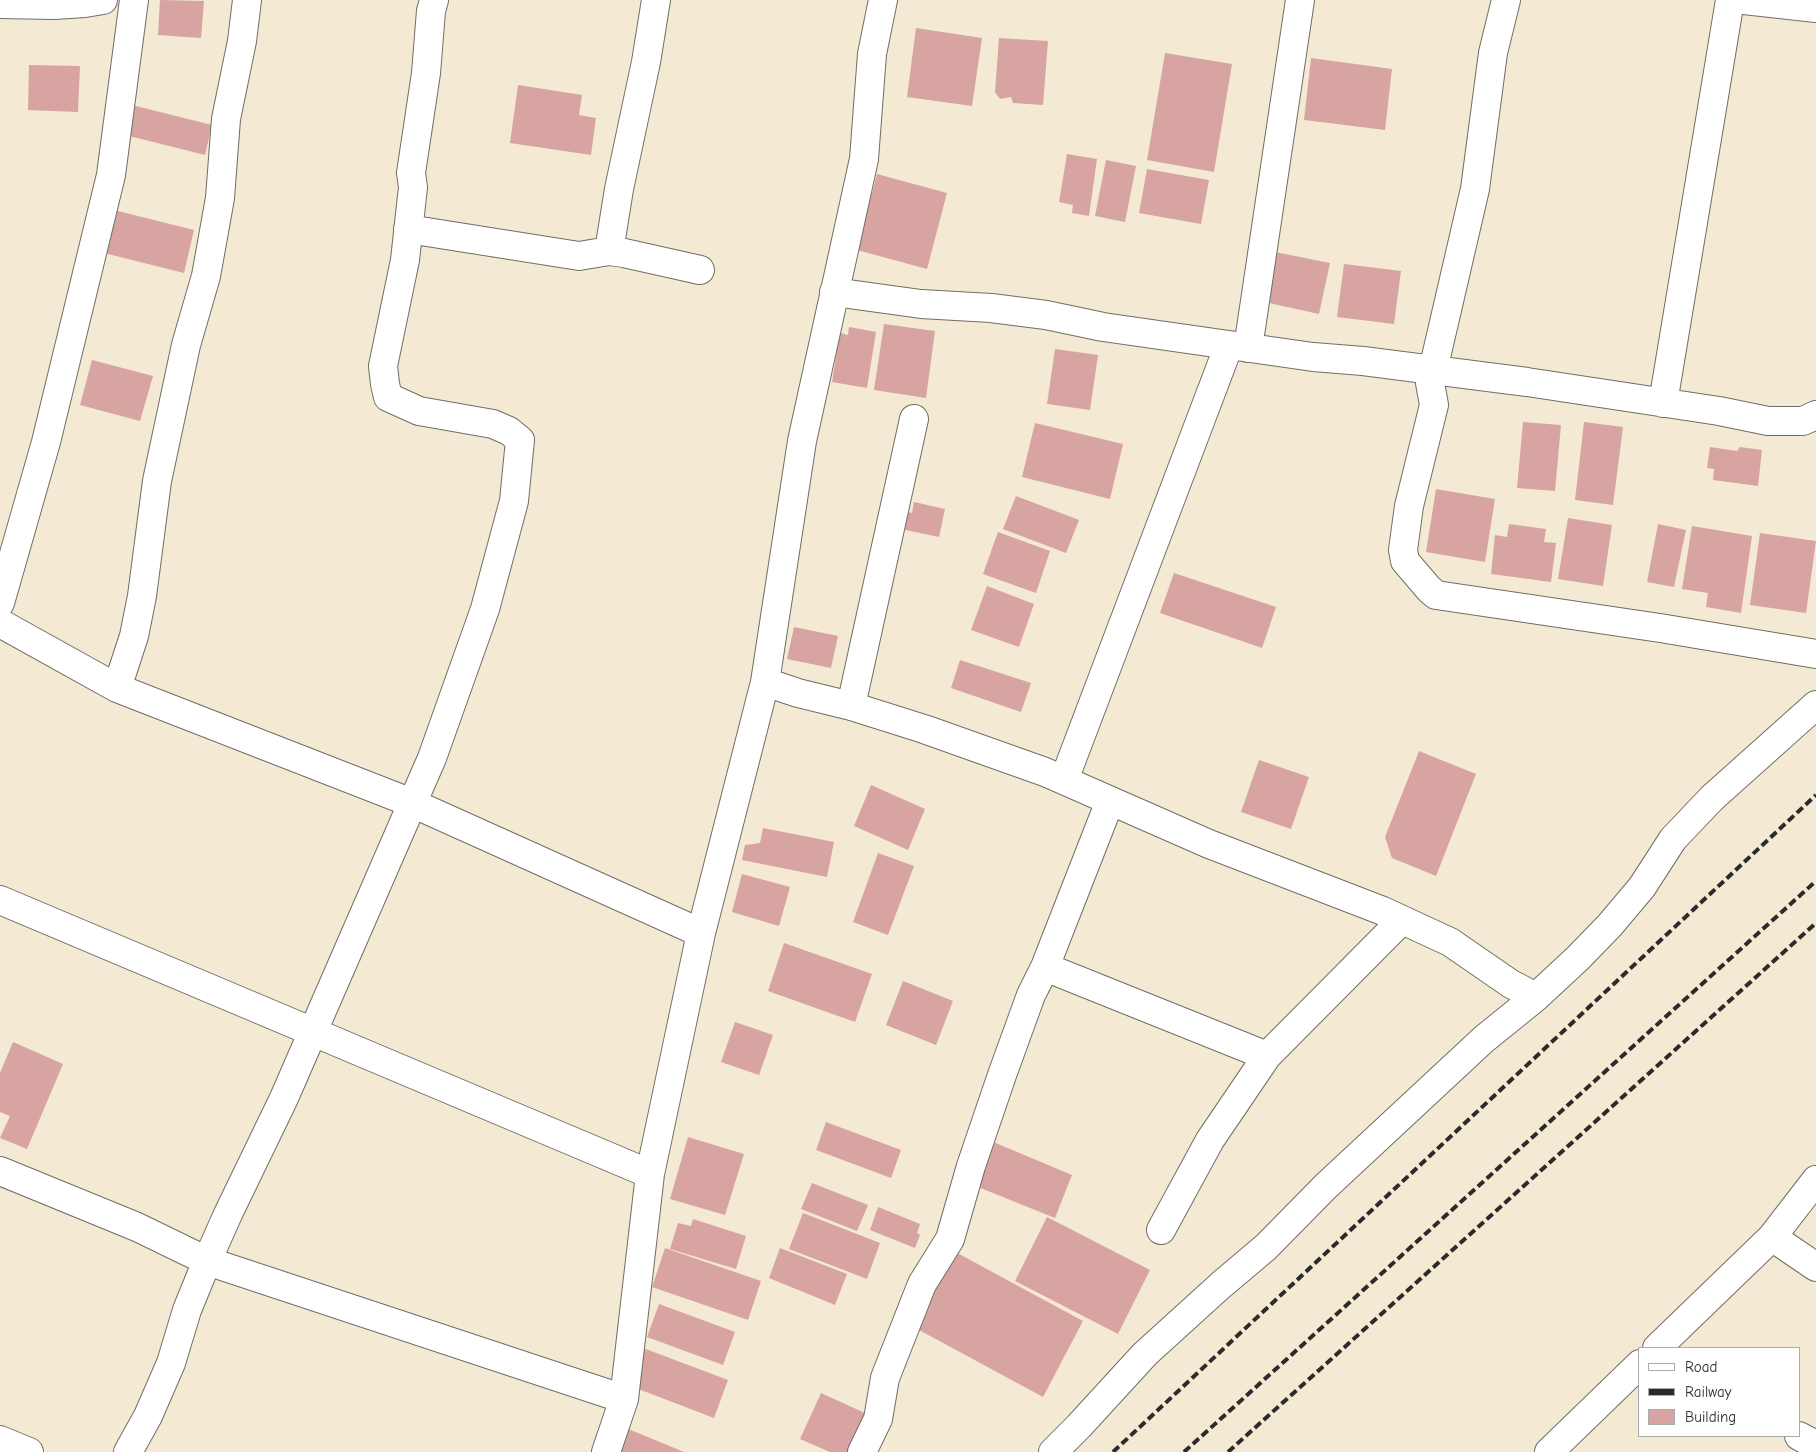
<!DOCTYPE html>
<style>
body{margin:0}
#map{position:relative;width:1816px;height:1452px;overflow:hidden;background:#f4e9d3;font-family:"Comic Neue",sans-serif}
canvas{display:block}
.legend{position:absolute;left:1638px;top:1347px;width:162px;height:90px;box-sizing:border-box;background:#fff;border:1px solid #aaa;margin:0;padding:6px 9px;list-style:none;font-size:15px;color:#2b2b2b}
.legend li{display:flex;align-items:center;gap:10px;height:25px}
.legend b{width:25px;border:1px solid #aaa}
</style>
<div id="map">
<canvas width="1816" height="1452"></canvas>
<ul class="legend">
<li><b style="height:6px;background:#fff"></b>Road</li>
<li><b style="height:6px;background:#2b2b2b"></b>Railway</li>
<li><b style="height:14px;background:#d8a4a1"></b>Building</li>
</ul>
</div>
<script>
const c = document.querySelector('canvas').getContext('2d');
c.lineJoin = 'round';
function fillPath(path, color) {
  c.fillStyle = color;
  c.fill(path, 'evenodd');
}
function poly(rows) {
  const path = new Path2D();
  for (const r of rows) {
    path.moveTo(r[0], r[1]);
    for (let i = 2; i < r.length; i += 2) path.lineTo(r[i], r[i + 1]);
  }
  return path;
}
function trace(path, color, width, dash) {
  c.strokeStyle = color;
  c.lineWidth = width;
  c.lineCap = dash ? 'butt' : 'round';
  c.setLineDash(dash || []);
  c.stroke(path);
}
fillPath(poly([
 [160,0,204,1,201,38,158,35],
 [916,28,982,38,972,106,907,97],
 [999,38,1048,41,1043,105,1013,103,1011,97,1000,99,995,92],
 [1165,53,1232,64,1214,172,1147,160],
 [1311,58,1392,69,1385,130,1304,120],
 [29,65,80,66,78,112,28,110],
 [518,85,582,95,579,115,596,118,591,155,510,143],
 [132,105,212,125,205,155,125,135],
 [1067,154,1097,159,1089,216,1072,213,1073,205,1059,202],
 [1106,160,1136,166,1125,222,1095,216],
 [1147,169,1209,180,1201,224,1139,213],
 [877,174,947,193,927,269,857,250],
 [114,210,194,230,184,273,104,253],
 [1270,251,1330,263,1319,314,1260,301],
 [1344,264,1401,271,1394,324,1337,317],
 [884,324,935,331,926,398,874,390],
 [849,327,876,332,867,388,832,382,840,333,848,335],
 [1055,349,1098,355,1090,410,1047,404],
 [92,360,153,376,140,421,80,405],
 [1523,422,1561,425,1555,491,1517,488],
 [1584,422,1623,427,1613,505,1575,500],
 [1035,423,1123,444,1110,499,1022,477],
 [1710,447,1737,451,1740,447,1762,450,1758,486,1713,480,1714,469,1707,468],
 [1436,489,1495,499,1485,562,1426,552],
 [1016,496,1079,520,1066,553,1003,529],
 [914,502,945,509,939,537,901,529,905,511,912,513],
 [1568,518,1612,525,1603,586,1558,579],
 [1509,524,1546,529,1544,542,1556,543,1551,582,1491,574,1495,535,1507,537],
 [1658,524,1686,530,1674,587,1647,582],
 [1692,526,1752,536,1741,613,1706,607,1708,593,1682,589],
 [998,532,1050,551,1036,593,983,574],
 [1760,533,1816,541,1806,613,1750,605],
 [1174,573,1276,607,1262,648,1160,613],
 [987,586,1034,604,1019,647,971,630],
 [794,627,838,636,831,668,787,659],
 [960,660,1031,683,1021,712,951,688],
 [1419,751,1476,774,1436,876,1392,858,1385,837],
 [1259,760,1309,777,1291,829,1241,812],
 [871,785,925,809,908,850,854,826],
 [763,828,834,842,827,877,742,860,745,845,760,843],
 [878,853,914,866,888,935,853,922],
 [742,874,790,887,779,926,732,912],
 [784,943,872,974,855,1022,768,991],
 [903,981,953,1001,936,1045,886,1025],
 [735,1022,773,1035,759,1075,721,1062],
 [13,1042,63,1064,27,1149,0,1138,10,1116,0,1112,0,1073],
 [826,1122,901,1150,891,1178,816,1150],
 [688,1137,744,1154,725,1215,670,1199],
 [991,1141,1072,1175,1055,1218,973,1185],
 [812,1183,868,1205,857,1231,801,1209],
 [878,1207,920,1224,917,1233,920,1235,915,1248,870,1230],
 [803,1213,880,1243,867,1279,789,1249],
 [1047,1217,1150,1270,1118,1334,1015,1281],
 [693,1219,746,1236,736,1269,670,1249,678,1223,691,1226],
 [665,1248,761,1281,748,1320,652,1287],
 [780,1248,847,1274,835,1305,769,1278],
 [948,1248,1083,1321,1043,1397,908,1324],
 [659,1304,735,1332,723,1365,647,1337],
 [643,1348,728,1380,714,1418,628,1385],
 [821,1393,865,1413,848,1452,830,1452,800,1439],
 [621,1426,684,1452,611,1452]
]), '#d8a4a1');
const street = poly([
 [1506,0,1493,53,1475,189,1430,383,1434,405,1409,506,1403,550,1405,561,1429,589,1436,595,1660,628,1816,654],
 [1744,0,1816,8],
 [0,4,54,5,85,3,103,0],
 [408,229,579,256,609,251,624,253,700,270],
 [609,251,619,189,646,62,656,0],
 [834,292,921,304,991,308,1046,315,1103,327,1313,357,1363,361,1527,382,1719,411,1768,421,1803,421,1816,415],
 [1248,348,1300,0],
 [1663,403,1730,0],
 [0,603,46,442,111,175,134,0],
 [0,623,117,688,412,803,701,933,650,1174,624,1399,606,1452],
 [765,682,798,693,851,706,924,729,1045,772,1209,844,1383,911,1450,942,1511,984,1536,997,1484,1039,1326,1186,1266,1247,1221,1285,1145,1354,1079,1426,1053,1452],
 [117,688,134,636,142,596,157,481,186,345,206,276,220,198,226,119,242,41,247,0],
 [851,706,914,419],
 [1064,780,1229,345],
 [0,900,650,1174],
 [701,933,765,682,802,441,864,159,872,54,883,0],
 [1045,967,1267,1056,1402,920],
 [1536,997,1578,958,1610,925,1642,887,1673,839,1712,798,1816,705],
 [0,1171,137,1227,207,1261,624,1399],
 [1161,1230,1210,1140,1267,1056],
 [1772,1237,1816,1180],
 [1799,1436,1816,1445],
 [0,1440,29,1452],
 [128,1452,148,1416,171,1363,187,1310,207,1261,228,1214,284,1098,432,758,485,609,514,501,520,440,509,431,493,424,419,411,388,397,385,384,383,366,405,260,413,187,411,173,426,73,431,11,434,0],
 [862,1452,878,1419,885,1378,922,1284,950,1239,971,1166,1002,1075,1031,995,1045,967,1110,801]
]);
const secondary = poly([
 [1657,1348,1772,1237,1816,1267],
 [1549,1452,1640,1364]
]);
trace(street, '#716e66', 30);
trace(secondary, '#716e66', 30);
trace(street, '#fff', 28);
trace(secondary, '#fff', 28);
trace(poly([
 [1113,1452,1816,795],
 [1184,1452,1816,881],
 [1228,1452,1816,923]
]), '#2b2b2b', 4, [8, 4]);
</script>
